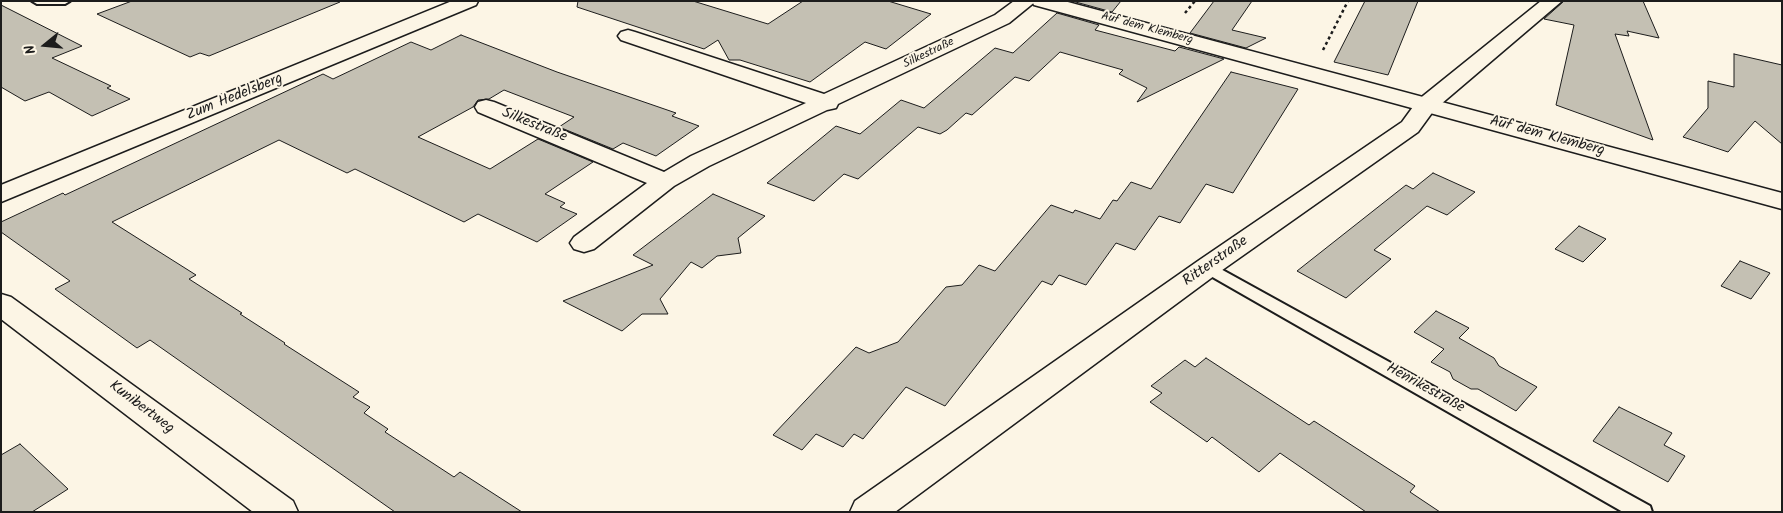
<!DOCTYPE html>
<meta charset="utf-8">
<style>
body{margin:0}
#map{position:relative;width:1783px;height:513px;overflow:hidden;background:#fcf5e5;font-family:Kalam,sans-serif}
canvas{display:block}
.frame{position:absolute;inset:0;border:2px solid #1c1c1c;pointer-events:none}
.north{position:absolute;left:20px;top:20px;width:50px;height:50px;-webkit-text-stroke:4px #fcf5e5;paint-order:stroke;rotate:253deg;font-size:14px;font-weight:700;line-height:20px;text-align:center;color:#1c1c1c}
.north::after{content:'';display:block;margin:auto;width:18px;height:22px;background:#1c1c1c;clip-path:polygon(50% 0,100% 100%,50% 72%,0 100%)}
</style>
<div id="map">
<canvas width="1783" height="513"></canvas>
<div class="frame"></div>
<div class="north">N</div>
</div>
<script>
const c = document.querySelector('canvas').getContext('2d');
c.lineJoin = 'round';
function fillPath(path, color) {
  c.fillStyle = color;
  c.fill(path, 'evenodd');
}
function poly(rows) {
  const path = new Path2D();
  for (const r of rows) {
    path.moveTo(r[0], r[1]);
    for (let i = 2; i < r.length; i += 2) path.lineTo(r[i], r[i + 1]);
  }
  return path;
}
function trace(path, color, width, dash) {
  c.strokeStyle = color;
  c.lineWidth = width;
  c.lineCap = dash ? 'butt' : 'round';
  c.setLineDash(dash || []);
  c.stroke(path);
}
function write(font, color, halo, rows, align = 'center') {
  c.font = font + ' Kalam,sans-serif';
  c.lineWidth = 4;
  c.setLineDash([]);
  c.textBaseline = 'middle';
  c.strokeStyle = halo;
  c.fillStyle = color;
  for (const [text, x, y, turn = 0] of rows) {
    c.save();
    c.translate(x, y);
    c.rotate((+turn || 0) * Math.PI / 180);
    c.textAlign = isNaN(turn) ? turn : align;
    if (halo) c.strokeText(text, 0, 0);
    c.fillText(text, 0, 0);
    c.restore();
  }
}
const building = poly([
 [132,1,340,1,340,2,209,56,200,53,190,57,97,14,132,1],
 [578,1,693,1,768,24,803,1,888,1,931,14,886,49,865,42,810,82,740,60,729,60,718,40,704,49,577,7,578,1],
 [1072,1,1121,1,1112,12,1072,1],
 [1214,1,1252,1,1232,30,1266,38,1246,48,1190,33,1214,1],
 [1365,1,1418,1,1388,75,1334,62,1365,1],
 [1564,1,1643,1,1659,38,1627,31,1629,36,1615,34,1653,140,1556,105,1574,25,1544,19,1564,1],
 [1,5,82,46,52,58,111,86,107,88,130,99,92,116,49,92,25,101,1,87,1,5],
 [1057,13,1099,25,1095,30,1175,51,1179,47,1224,59,1137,102,1147,88,1119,74,1123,70,1060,52,1029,81,1015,77,972,115,966,113,947,130,940,134,918,127,858,179,844,174,814,201,767,183,836,126,860,134,901,100,924,108,995,48,1013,53,1057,13],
 [461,35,557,72,676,113,672,116,699,126,656,156,623,143,613,149,559,127,574,117,504,90,489,99,478,100,473,107,418,137,490,169,538,139,593,162,545,194,565,203,560,207,577,214,537,242,478,214,464,222,355,169,347,173,279,140,112,222,196,275,189,279,242,313,240,314,285,343,284,344,359,392,353,397,370,407,364,413,388,429,385,432,454,477,460,472,522,512,395,512,150,340,137,348,55,289,70,281,1,232,1,222,63,193,65,195,323,74,333,79,411,42,431,50,461,35],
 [1734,54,1782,65,1782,144,1755,121,1728,152,1683,137,1708,108,1708,81,1734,87,1734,54],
 [1231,72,1298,89,1233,193,1206,184,1180,223,1159,216,1135,250,1116,243,1086,285,1059,275,1052,285,1042,281,945,406,906,387,863,439,854,434,843,447,816,434,802,450,773,435,856,347,869,353,898,342,946,287,962,285,979,265,995,271,1051,205,1073,213,1075,210,1100,219,1113,200,1117,201,1131,182,1151,189,1231,72],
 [1433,173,1475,192,1447,215,1427,206,1374,250,1391,259,1346,298,1297,271,1406,185,1413,189,1433,173],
 [713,194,765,216,738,238,741,253,717,256,702,268,691,262,660,299,668,314,642,314,622,331,563,301,653,265,633,255,713,194],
 [1579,226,1606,239,1583,262,1555,249,1579,226],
 [1740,261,1770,273,1751,299,1721,286,1740,261],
 [1436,311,1469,328,1459,338,1494,358,1499,366,1537,387,1516,411,1478,389,1471,389,1453,379,1450,372,1431,362,1444,349,1414,332,1436,311],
 [1206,358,1309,425,1314,421,1415,486,1410,492,1440,512,1366,512,1280,453,1259,472,1212,437,1207,442,1150,402,1162,393,1151,386,1185,360,1195,367,1206,358],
 [1619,407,1672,433,1664,445,1685,456,1668,482,1593,441,1619,407],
 [20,444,68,489,32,512,1,512,1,455,20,444]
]);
fillPath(building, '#c4c0b3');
trace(building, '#1c1c1c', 1);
const lane = poly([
 [32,1,70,1,65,4,37,4,32,1],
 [1208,262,1650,506,1652,512,1623,512,1202,271,1200,267,1202,263,1208,262]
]);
const street = poly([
 [452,1,478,1,476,5,1,202,1,185,452,1],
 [1014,1,1036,1,1009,23,838,104,836,108,827,110,709,166,674,186,594,249,584,252,574,249,570,243,574,237,647,183,478,112,475,107,478,102,486,100,494,102,664,172,691,156,806,103,621,40,618,36,621,32,628,30,635,32,824,94,995,15,1014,1],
 [1541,1,1562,1,1434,110,1418,132,1218,273,895,512,850,512,855,501,1198,261,1402,122,1418,100,1541,1],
 [1,294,11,297,293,501,298,512,253,512,1,319,1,294]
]);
const secondary = poly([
 [1032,1,1064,1,1782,193,1782,209,1034,5,1032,1]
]);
trace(lane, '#1c1c1c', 4);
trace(street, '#1c1c1c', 3);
trace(secondary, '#1c1c1c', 3);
trace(poly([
 [1185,13,1195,1],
 [1323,50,1348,1]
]), '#1c1c1c', 2.5, [3, 3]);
fillPath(lane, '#fcf5e5');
fillPath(street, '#fcf5e5');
fillPath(secondary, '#fcf5e5');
write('12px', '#1c1c1c', '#fcf5e5', [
 ["Auf dem Klemberg",1147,29,15],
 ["Silkestraße",929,54,-26]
]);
write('15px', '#1c1c1c', '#fcf5e5', [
 ["Zum Hedelsberg",235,98,-22],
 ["Silkestraße",534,126,22],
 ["Auf dem Klemberg",1547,137,15],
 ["Ritterstraße",1216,262,-35],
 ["Henrikestraße",1425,389,29],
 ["Kunibertweg",141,408,37]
]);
</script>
